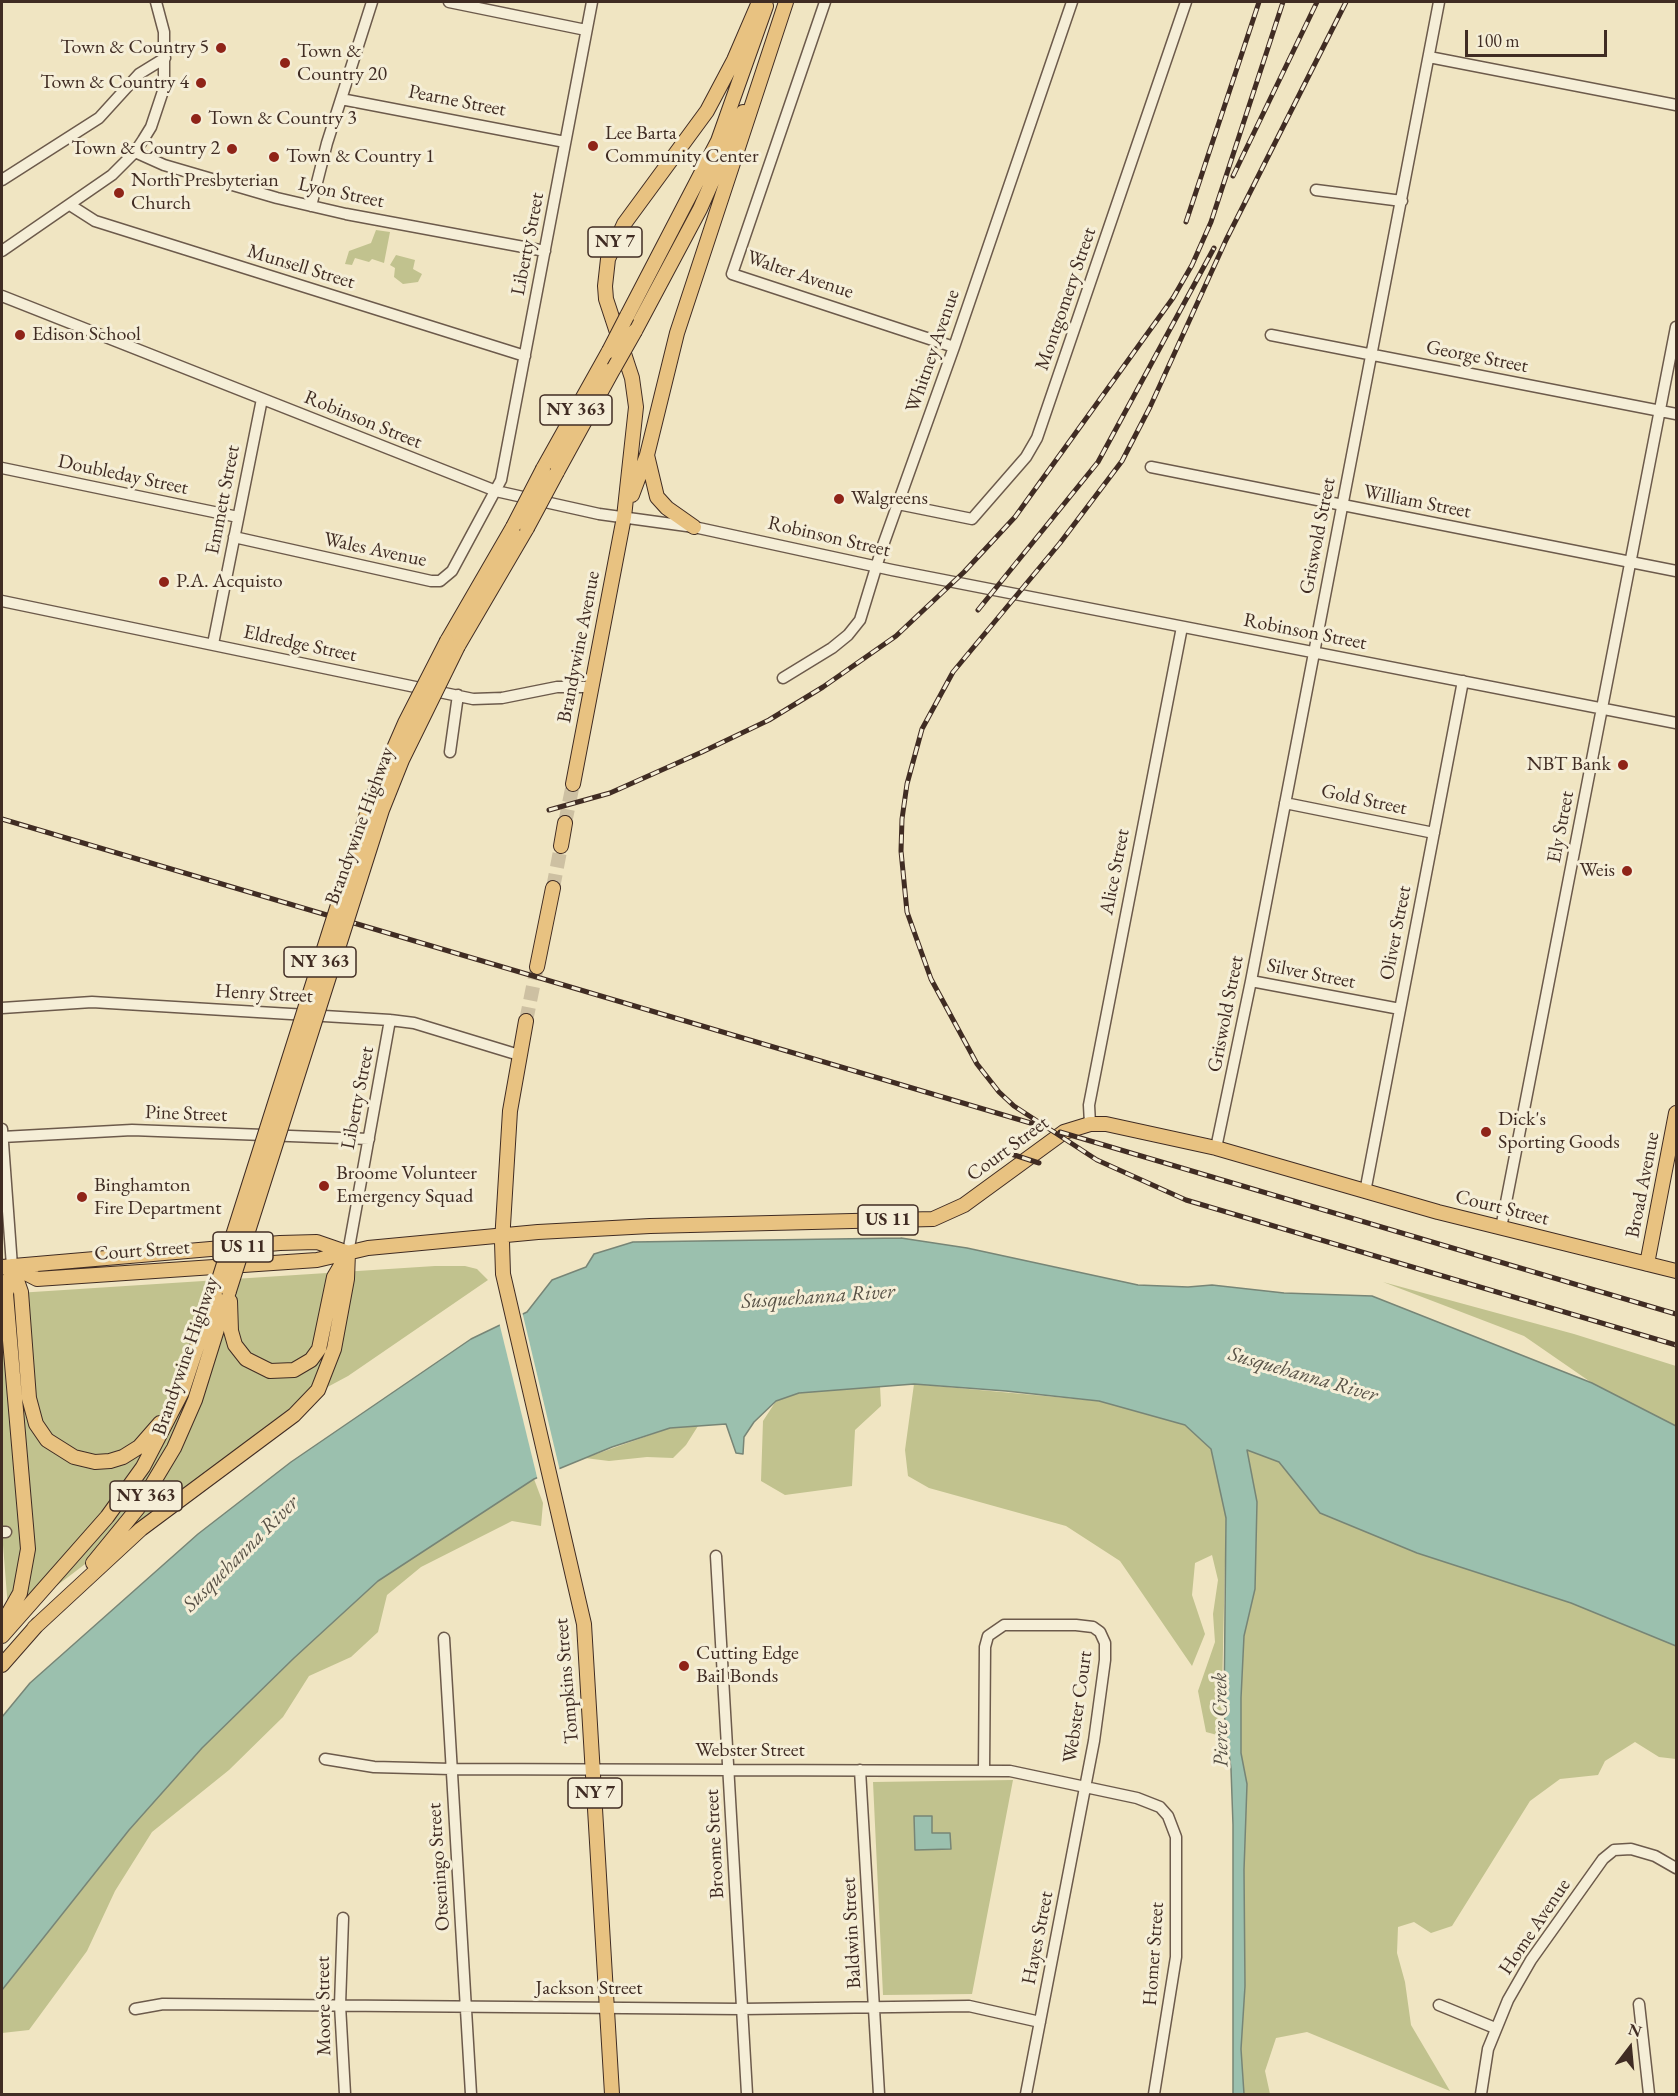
<!DOCTYPE html>
<style>
body{margin:0}
#map{position:relative;width:1678px;height:2096px;overflow:hidden;background:#f0e5c2;font-family:"EB Garamond",serif}
canvas{display:block}
.frame{position:absolute;inset:0;border:3px solid #402c23;pointer-events:none}
.north{position:absolute;left:1600px;top:2018px;width:60px;height:60px;-webkit-text-stroke:4px #f5eed7;paint-order:stroke;rotate:16deg;font-size:16px;font-weight:700;line-height:24px;text-align:center;color:#402c23}
.north::after{content:'';display:block;margin:auto;width:21px;height:27px;background:#402c23;clip-path:polygon(50% 0,100% 100%,50% 72%,0 100%)}
.scale{position:absolute;left:1465px;top:30px;width:142px;height:27px;box-sizing:border-box;border:3px solid #402c23;border-top:0;padding-left:8px;font-size:18px;line-height:21px;white-space:nowrap;color:#402c23;-webkit-text-stroke:4px #f5eed7;paint-order:stroke}
</style>
<div id="map">
<canvas width="1678" height="2096"></canvas>
<div class="frame"></div>
<div class="north">N</div>
<div class="scale">100 m</div>
</div>
<script>
const c = document.querySelector('canvas').getContext('2d');
c.lineJoin = 'round';
function fillPath(path, color) {
  c.fillStyle = color;
  c.fill(path, 'evenodd');
}
function poly(rows) {
  const path = new Path2D();
  for (const r of rows) {
    path.moveTo(r[0], r[1]);
    for (let i = 2; i < r.length; i += 2) path.lineTo(r[i], r[i + 1]);
  }
  return path;
}
function trace(path, color, width, dash) {
  c.strokeStyle = color;
  c.lineWidth = width;
  c.lineCap = dash ? 'butt' : 'round';
  c.setLineDash(dash || []);
  c.stroke(path);
}
function write(font, color, halo, rows, align = 'center') {
  c.font = font + ' "EB Garamond",serif';
  c.lineWidth = 6;
  c.setLineDash([]);
  c.textBaseline = 'middle';
  c.strokeStyle = halo;
  c.fillStyle = color;
  for (const [text, x, y, turn = 0] of rows) {
    c.save();
    c.translate(x, y);
    c.rotate((+turn || 0) * Math.PI / 180);
    c.textAlign = isNaN(turn) ? turn : align;
    if (halo) c.strokeText(text, 0, 0);
    c.fillText(text, 0, 0);
    c.restore();
  }
}
fillPath(poly([
 [376,230,390,232,384,263,372,259,369,262,355,258,352,265,345,264,349,251,371,243],
 [396,255,415,260,413,269,422,274,418,282,403,284,394,277,395,268,390,265],
 [435,1266,465,1266,477,1269,488,1280,348,1376,294,1405,9,1622,2,1532,2,1294],
 [1383,1282,1574,1334,1676,1366,1676,1426,1592,1383,1524,1336],
 [914,1384,1099,1401,1185,1425,1211,1449,1226,1518,1221,1736,1206,1732,1198,1691,1215,1642,1213,1614,1218,1580,1212,1555,1195,1563,1192,1595,1205,1634,1192,1666,1120,1561,1066,1526,929,1488,908,1476,905,1450],
 [880,1386,881,1406,855,1430,852,1486,785,1495,761,1481,763,1421,776,1401,799,1393],
 [698,1426,686,1445,673,1458,647,1457,609,1461,585,1458,670,1428],
 [1247,1449,1279,1462,1321,1513,1417,1553,1571,1603,1676,1646,1676,1759,1659,1757,1635,1742,1605,1761,1598,1775,1560,1779,1530,1801,1452,1926,1431,1933,1414,1922,1398,1927,1397,1953,1405,1982,1411,2025,1450,2091,1307,2032,1276,2038,1265,2071,1270,2094,1244,2094,1241,2049,1245,1986,1244,1870,1247,1784,1241,1753,1241,1698,1244,1636,1255,1589,1257,1502],
 [534,1479,543,1503,541,1526,512,1521,421,1567,387,1595,378,1632,351,1657,309,1676,283,1717,229,1770,152,1832,115,1891,87,1951,29,2030,2,2033,2,1990,129,1830,202,1748,294,1658,378,1581],
 [1013,1780,972,1994,883,1995,873,1782]
]), '#c1c28e');
const water = poly([
 [901,1238,967,1248,1138,1285,1188,1287,1212,1285,1284,1293,1372,1296,1592,1383,1676,1426,1676,1646,1571,1603,1417,1553,1320,1513,1279,1462,1247,1450,1257,1502,1255,1589,1244,1636,1241,1698,1241,1753,1247,1784,1244,1870,1245,1986,1241,2049,1244,2094,1233,2094,1233,1825,1231,1769,1224,1713,1226,1518,1211,1449,1185,1425,1099,1401,1006,1391,914,1384,799,1393,776,1401,754,1422,744,1437,743,1454,736,1453,726,1424,670,1428,612,1447,534,1479,378,1581,294,1658,202,1748,129,1830,2,1990,2,1717,30,1683,198,1534,291,1462,471,1339,527,1312,552,1280,586,1267,594,1254,633,1242,901,1238],
 [914,1816,932,1816,932,1833,950,1833,951,1849,915,1850,914,1816]
]);
fillPath(water, '#9bc0ae');
trace(water, '#778576', 1.5);
fillPath(poly([
 [522,1311,560,1471,538,1481,499,1322]
]), '#f0e5c2');
trace(poly([
 [565,823,573,784],
 [553,888,561,846],
 [526,1021,537,967]
]), '#cdc0a2', 14, [14, 7]);
const minor = poly([
 [449,2,586,30],
 [825,2,732,274,954,347],
 [1429,57,1676,105],
 [341,99,565,142],
 [135,152,164,165,277,198,346,214,545,251],
 [2,180,99,118,139,74,165,58],
 [1316,190,1402,201],
 [70,205,95,221,525,356],
 [311,206,327,143,372,2],
 [2,251,112,175,135,152,143,140,151,127,164,88,164,32,156,2],
 [2,296,496,491,599,514,694,527,892,570,1676,723],
 [1271,335,1676,414],
 [1151,467,1676,571],
 [2,468,238,517],
 [898,504,972,519,1026,457,1037,438,1186,2],
 [234,537,431,581,440,581,452,571,501,480,592,2],
 [2,601,473,699,502,698,557,687,592,687],
 [213,644,262,399],
 [783,678,832,648,848,635,860,620,882,548,954,347,1072,2],
 [450,752,458,695],
 [1285,803,1434,833],
 [1251,981,1400,1009],
 [2,1008,92,1002,390,1020,414,1023,519,1055],
 [1090,1124,1089,1105,1182,627],
 [2,1129,12,1266],
 [2,1137,132,1130,369,1139],
 [1216,1148,1251,981,1439,2],
 [1365,1192,1463,681],
 [1501,1228,1676,327],
 [348,1253,390,1020],
 [2,1532,6,1532],
 [716,1556,747,2094],
 [444,1638,471,2094],
 [325,1759,374,1767,451,1769,1010,1771,1137,1798,1160,1807,1168,1816,1176,1837,1176,1957,1154,2094],
 [860,1770,879,2094],
 [984,1771,985,1647,988,1636,1004,1625,1076,1625,1093,1627,1100,1632,1105,1643,1105,1660,1094,1741,1026,2094],
 [343,1918,340,2005,345,2094],
 [1639,2004,1649,2094],
 [1439,2005,1495,2028],
 [135,2009,163,2004,741,2009,969,2006,1040,2022],
 [1481,2094,1488,2049,1508,2000,1531,1960,1603,1859,1614,1850,1631,1849,1655,1856,1676,1868]
]);
const major = poly([
 [627,316,718,141,766,6],
 [635,331,700,209,743,112],
 [647,455,657,497,667,508,694,527],
 [543,469,609,351],
 [557,472,614,368],
 [632,495,647,455,677,333,786,2],
 [447,641,513,527],
 [458,646,527,528],
 [573,784,624,517,636,407,632,378,606,299,605,286,608,259,624,224,707,111,734,60,759,2],
 [561,846,565,823],
 [537,967,553,888],
 [526,1021,510,1111,502,1242,503,1274,584,1624,612,2094],
 [1647,1264,1676,1113],
 [12,1266,37,1279,317,1260,368,1248,538,1232,650,1226,933,1219,964,1205,1064,1132,1090,1124,1106,1124,1216,1148,1438,1212,1676,1271],
 [12,1266,21,1292,29,1398,36,1424,47,1440,74,1457,95,1462,110,1461,123,1457,139,1447,160,1423],
 [2,1267,280,1243,317,1242,346,1252],
 [230,1301,231,1331,235,1345,246,1359,270,1371,294,1370,311,1360,319,1349,334,1277,347,1255],
 [93,1563,138,1508,174,1448,195,1400,229,1291],
 [3,1623,20,1593,28,1549,6,1294,12,1268],
 [34,1628,141,1529,294,1415,318,1390,334,1349,347,1279,348,1253],
 [2,1636,107,1517,143,1467,182,1392,215,1292],
 [2,1665,38,1624]
]);
trace(minor, '#6c5a4b', 13);
trace(major, '#402c23', 16);
trace(minor, '#f5eed7', 10);
trace(major, '#e8c281', 14);
const rail = poly([
 [1346,2,1226,240,1150,407,1122,461,1060,543,953,672,922,729,907,784,902,819,901,851,907,912,931,979,977,1064,999,1092,1014,1106,1097,1160,1186,1200,1676,1345],
 [1233,176,1317,2],
 [1186,222,1259,2],
 [978,610,1098,462,1214,248],
 [549,810,610,793,702,752,769,720,823,687,896,636,964,572,1015,517,1173,298,1192,265,1211,222,1283,2],
 [2,819,1034,1124],
 [1060,1132,1676,1314],
 [1005,1152,1039,1163]
]);
trace(rail, '#402c23', 5);
trace(rail, '#f5eed7', 3, [9]);
const majorBridge = poly([
 [609,351,627,316],
 [614,368,635,331],
 [513,527,543,469],
 [527,528,557,472],
 [229,1291,382,810,402,760,458,646],
 [215,1292,371,801,405,723,447,641]
]);
trace(majorBridge, '#402c23', 16, []);
trace(majorBridge, '#e8c281', 14);
for (const [x, y, r, color] of [
 [221,48,6,"#8f2418"],
 [285,63,6,"#8f2418"],
 [201,83,6,"#8f2418"],
 [196,119,6,"#8f2418"],
 [593,146,6,"#8f2418"],
 [232,149,6,"#8f2418"],
 [274,157,6,"#8f2418"],
 [119,193,6,"#8f2418"],
 [20,335,6,"#8f2418"],
 [839,499,6,"#8f2418"],
 [164,582,6,"#8f2418"],
 [1623,765,6,"#8f2418"],
 [1627,871,6,"#8f2418"],
 [1486,1132,6,"#8f2418"],
 [324,1186,6,"#8f2418"],
 [82,1197,6,"#8f2418"],
 [684,1666,6,"#8f2418"]
]) {
  const dot = new Path2D();
  dot.arc(x, y, r, 0, 2 * Math.PI);
  c.fillStyle = color;
  c.fill(dot);
  trace(dot, '#f5eed7', 2);
}
for (const [x, y, w] of [
 [615,242,54],
 [576,410,72],
 [320,962,72],
 [888,1220,60],
 [243,1247,60],
 [146,1496,72],
 [595,1793,54]
]) {
  const box = new Path2D();
  box.roundRect(x - w / 2, y - 15, w, 30, 4.5);
  c.fillStyle = '#f5eed7';
  c.fill(box);
  trace(box, '#402c23', 1.5);
}
write('bold 18px', '#402c23', null, [
 ["NY 7",615,242],
 ["NY 363",576,410],
 ["NY 363",320,962],
 ["US 11",888,1220],
 ["US 11",243,1247],
 ["NY 363",146,1496],
 ["NY 7",595,1793]
]);
write('20px', '#402c23', '#f5eed7', [
 ["Town & Country 5",209,48,"right"],
 ["Town &",297,52],
 ["Country 20",297,75],
 ["Town & Country 4",189,83,"right"],
 ["Town & Country 3",208,119],
 ["Lee Barta",605,134],
 ["Community Center",605,157],
 ["Town & Country 2",220,149,"right"],
 ["Town & Country 1",286,157],
 ["North Presbyterian",131,181],
 ["Church",131,204],
 ["Edison School",32,335],
 ["Walgreens",851,499],
 ["P.A. Acquisto",176,582],
 ["NBT Bank",1611,765,"right"],
 ["Weis",1615,871,"right"],
 ["Dick's",1498,1120],
 ["Sporting Goods",1498,1143],
 ["Broome Volunteer",336,1174],
 ["Emergency Squad",336,1197],
 ["Binghamton",94,1186],
 ["Fire Department",94,1209],
 ["Cutting Edge",696,1654],
 ["Bail Bonds",696,1677]
], 'left');
write('20px', '#402c23', '#f5eed7', [
 ["Pearne Street",457,101,11],
 ["Lyon Street",341,193,12],
 ["Liberty Street",528,244,-79],
 ["Munsell Street",301,267,17],
 ["Walter Avenue",800,275,19],
 ["Montgomery Street",1066,299,-71],
 ["Whitney Avenue",933,351,-71],
 ["George Street",1477,357,11],
 ["Robinson Street",363,420,22],
 ["Doubleday Street",123,475,12],
 ["Emmett Street",223,500,-79],
 ["William Street",1417,502,11],
 ["Griswold Street",1318,536,-79],
 ["Robinson Street",829,537,13],
 ["Wales Avenue",375,550,12],
 ["Robinson Street",1305,632,11],
 ["Eldredge Street",300,644,12],
 ["Brandywine Avenue",579,647,-79],
 ["Gold Street",1364,800,12],
 ["Brandywine Highway",360,826,-70],
 ["Ely Street",1561,827,-79],
 ["Alice Street",1115,872,-79],
 ["Oliver Street",1396,933,-79],
 ["Silver Street",1311,974,11],
 ["Henry Street",264,994,3],
 ["Griswold Street",1226,1014,-79],
 ["Liberty Street",358,1098,-79],
 ["Pine Street",186,1114,2],
 ["Court Street",1008,1149,-36],
 ["Broad Avenue",1643,1185,-79],
 ["Court Street",1502,1208,14],
 ["Court Street",142,1251,-4],
 ["Brandywine Highway",186,1356,-71],
 ["Tompkins Street",567,1681,-95],
 ["Webster Court",1078,1707,-82],
 ["Webster Street",750,1751],
 ["Broome Street",715,1844,-93],
 ["Otseningo Street",439,1867,-94],
 ["Home Avenue",1535,1927,-56],
 ["Baldwin Street",852,1933,-93],
 ["Hayes Street",1038,1938,-79],
 ["Homer Street",1154,1954,-86],
 ["Jackson Street",589,1989],
 ["Moore Street",324,2006,-91]
]);
write('italic 21px', '#575146', '#f5eed7', [
 ["Susquehanna River",818,1297,-4],
 ["Susquehanna River",1303,1375,16],
 ["Susquehanna River",241,1554,-45],
 ["Pierce Creek",1221,1720,-91]
]);
</script>
